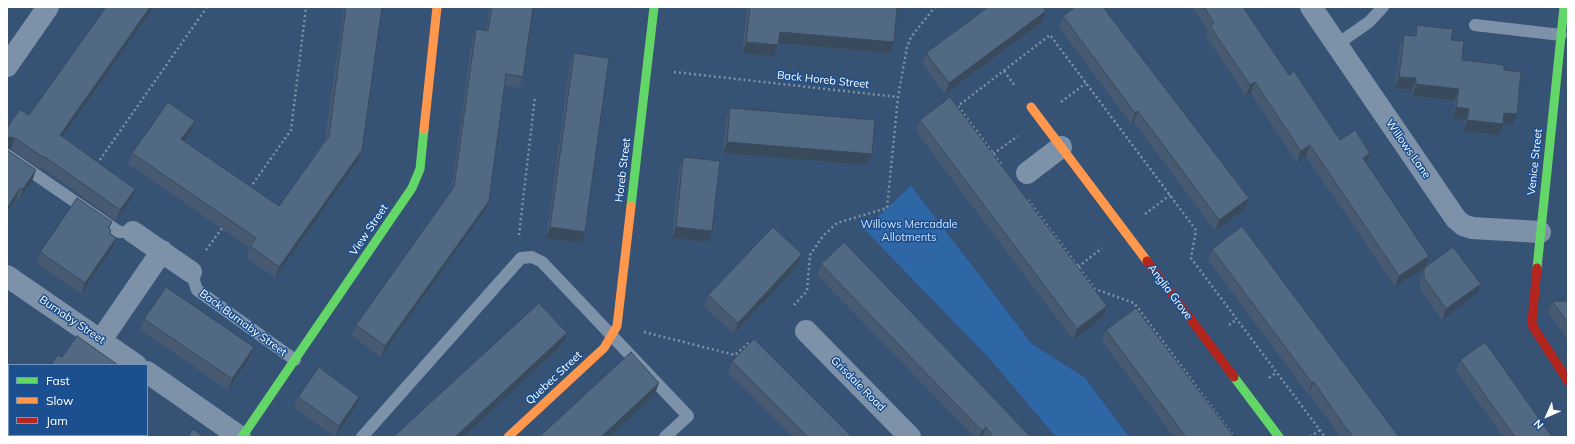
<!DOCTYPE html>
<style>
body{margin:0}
#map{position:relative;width:1575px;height:444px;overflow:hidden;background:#365274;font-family:Mulish,sans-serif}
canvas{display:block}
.frame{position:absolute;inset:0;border:8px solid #fff;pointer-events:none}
.legend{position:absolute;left:8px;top:364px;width:140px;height:72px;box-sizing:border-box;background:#1b4f8f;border:1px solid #7695bc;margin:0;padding:5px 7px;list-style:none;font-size:12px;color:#fff}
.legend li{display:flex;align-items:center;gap:8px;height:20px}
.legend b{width:20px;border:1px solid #7695bc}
.north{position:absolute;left:1527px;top:396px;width:40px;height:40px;-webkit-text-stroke:3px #1b4f8f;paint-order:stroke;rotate:225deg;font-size:11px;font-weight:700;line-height:16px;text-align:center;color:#fff}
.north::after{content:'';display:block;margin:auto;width:14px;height:18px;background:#fff;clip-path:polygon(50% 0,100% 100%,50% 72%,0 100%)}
</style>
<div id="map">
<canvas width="1575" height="444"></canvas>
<div class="frame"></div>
<ul class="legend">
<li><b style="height:5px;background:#63d668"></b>Fast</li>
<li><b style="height:5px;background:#ff974d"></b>Slow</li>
<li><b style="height:5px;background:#b3261e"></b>Jam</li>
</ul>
<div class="north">N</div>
</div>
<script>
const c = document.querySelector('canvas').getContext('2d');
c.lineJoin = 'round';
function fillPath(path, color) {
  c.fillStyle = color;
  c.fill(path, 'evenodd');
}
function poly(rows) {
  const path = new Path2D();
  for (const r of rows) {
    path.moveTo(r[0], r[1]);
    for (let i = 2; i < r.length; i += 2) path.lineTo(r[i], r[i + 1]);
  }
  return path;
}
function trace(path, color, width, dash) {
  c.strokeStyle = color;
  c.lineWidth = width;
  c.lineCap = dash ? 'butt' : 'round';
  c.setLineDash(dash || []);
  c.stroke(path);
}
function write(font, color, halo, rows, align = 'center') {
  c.font = font + ' Mulish,sans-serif';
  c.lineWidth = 3;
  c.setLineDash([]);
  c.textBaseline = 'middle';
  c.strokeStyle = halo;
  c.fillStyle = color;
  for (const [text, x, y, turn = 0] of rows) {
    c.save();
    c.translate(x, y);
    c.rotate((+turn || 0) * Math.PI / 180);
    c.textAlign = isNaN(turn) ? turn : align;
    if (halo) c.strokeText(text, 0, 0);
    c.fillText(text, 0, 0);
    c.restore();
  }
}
fillPath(poly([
 [911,186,1032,344,1085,378,1129,437,1056,437,990,359,864,229]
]), '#2f66a5');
trace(poly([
 [1004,71,1015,86],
 [674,72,898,97],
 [1061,102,1086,83],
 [993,154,1018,136],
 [97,164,207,7],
 [1001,164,958,106,1050,35,1196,230,1191,258,1325,437],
 [250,188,291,130,306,7],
 [1028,200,1095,289,1134,303,1234,437],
 [1145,214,1170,195],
 [519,235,535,96],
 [206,250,223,227],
 [1078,267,1102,248],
 [794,305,807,291,810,255,823,236,837,223,887,208,898,97,907,47,911,37,935,7],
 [1229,325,1237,319],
 [644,332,735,355,750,342,759,345],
 [1269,378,1277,372],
 [1310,437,1320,430]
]), '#7d92a8', 2.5, [2, 3]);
trace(poly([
 [1475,25,1561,35],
 [1336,45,1369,22,1383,7],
 [7,155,119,232,133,232],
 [191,272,197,290,295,360],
 [362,437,521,258,532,257,542,262,688,416,665,437]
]), '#7d92a8', 12);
trace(poly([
 [1311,7,1456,219,1463,225,1472,228,1540,232],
 [7,66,48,7],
 [1027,173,1061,147],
 [133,232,191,272],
 [7,276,136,365],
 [806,331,910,437],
 [101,340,162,251],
 [147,372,240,437]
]), '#7d92a8', 22);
trace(poly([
 [631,206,654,7],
 [1537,268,1564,7],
 [1234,377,1279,437],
 [242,437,412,188,420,169,424,129]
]), '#63d668', 9);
trace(poly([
 [1031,107,1147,261],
 [424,129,437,7],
 [508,437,604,348,617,326,631,206]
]), '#ff974d', 9);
trace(poly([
 [1147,261,1234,377],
 [1537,268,1532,321,1533,327,1568,381]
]), '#b3261e', 9);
fillPath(poly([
 [106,7,154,7,62,137,135,189,131,200,116,221,41,167,40,169,11,149,7,148,7,128,29,115],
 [344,7,382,7,358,161,275,278,246,257,250,248,128,164,132,153,195,121,191,132,184,141,279,206,325,140],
 [490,7,533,7,523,77,519,88,504,85,489,201,484,212,381,357,352,336,356,325,451,191,472,40,476,29,486,30],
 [747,7,897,7,894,42,890,53,779,44,774,56,742,53],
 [1192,7,1243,7,1289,75,1340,140,1366,163,1429,256,1425,267,1395,287,1306,156,1297,162,1251,93,1246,96,1206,37,1208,31],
 [1046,11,1042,22,945,94,922,64,926,53],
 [1063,16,1249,198,1245,209,1215,231,1134,122,1131,124,1059,27],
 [1417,25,1451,40,1462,60,1504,70,1513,125,1503,124,1499,135,1463,131,1465,120,1452,118,1455,100,1412,96,1412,90,1395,88,1400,46,1404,35,1413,35],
 [574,53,585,232,581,243,546,238,570,64],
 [730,108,868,165,723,153,726,119],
 [920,120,1107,306,1103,317,1073,340,916,131],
 [7,150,36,170,32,181,19,200,16,199,7,213],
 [683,157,708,242,672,238,679,168],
 [112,222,109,229,111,230,110,234,116,238,112,249,81,294,36,263,40,252],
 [1212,249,1399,437,1340,437,1309,393,1308,394,1208,260],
 [802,254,798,265,734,334,704,307,708,295],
 [821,264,1031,437,974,437,817,275],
 [1424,268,1476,295,1442,320,1420,289,1420,279],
 [1552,301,1568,301,1568,340,1548,312],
 [144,319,250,358,228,390,140,330],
 [1106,330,1234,437,1174,437,1102,341],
 [1460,360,1552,437,1503,437,1456,371],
 [732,361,852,437,793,437,728,373],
 [298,397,355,408,335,437,294,408]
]), '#475a72');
fillPath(poly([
 [150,7,154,7,56,146,60,135],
 [1046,11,1042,22,945,94,949,83],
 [780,32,894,42,890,53,776,43],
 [746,42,778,45,774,56,742,53],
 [1399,77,1416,78,1412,90,1395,88],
 [1255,82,1251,93,1246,96,1250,85],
 [1416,84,1459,89,1455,100,1412,96],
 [1456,107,1469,109,1465,120,1452,118],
 [1138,111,1134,122,1131,124,1135,113],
 [1504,113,1517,114,1513,125,1503,124,1499,135,1463,131,1467,120],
 [195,121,191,132,177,150,181,139],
 [8,137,15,138,11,149,7,148,7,139],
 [727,142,872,154,868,165,723,153],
 [1310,145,1306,156,1297,162,1301,151],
 [362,150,358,161,275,278,279,267],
 [1370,153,1366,164,1363,158],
 [36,170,32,181,19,200,23,189],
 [20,188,16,199,7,213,7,208],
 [135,189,131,200,116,221,120,210],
 [1249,198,1245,209,1215,231,1219,220],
 [489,201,484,212,381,357,385,346],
 [550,227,585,232,581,243,546,238],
 [676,227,712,231,708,242,672,238],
 [116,238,112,249,81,294,85,283],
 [802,254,798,265,734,334,738,323],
 [1429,256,1425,267,1395,287,1399,276],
 [1481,284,1476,295,1442,320,1446,309],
 [1107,306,1103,317,1073,340,1077,329],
 [567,333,563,344,463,437,455,437],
 [254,347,250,358,228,390,232,379],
 [1314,382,1309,393,1308,394,1312,383],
 [659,383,655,394,609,437,601,437],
 [359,397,355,408,335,437,339,426],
 [986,427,982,437,980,437,982,431],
 [57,435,61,435,59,437,55,437]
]), '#394a5c');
const building = poly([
 [106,7,150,7,60,135,135,189,120,210,45,157,44,158,15,138,8,137,7,139,7,128,20,109,29,115,106,7],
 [346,7,382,7,362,150,279,267,250,246,256,238,132,153,168,102,195,121,181,139,279,206,329,136,346,7],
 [492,7,533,7,523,77,506,74,489,201,385,346,356,325,454,187,476,29,488,31,492,7],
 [750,7,897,7,894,42,780,32,778,45,746,42,750,7],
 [988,7,1043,7,1046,11,949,83,926,53,988,7],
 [1075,7,1103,7,1249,198,1219,220,1138,111,1135,113,1063,16,1075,7],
 [1204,7,1243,7,1289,75,1294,71,1340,140,1355,130,1370,153,1363,158,1429,256,1399,276,1310,145,1301,151,1255,82,1250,85,1210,26,1214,23,1204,7],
 [1417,25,1453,29,1451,40,1464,41,1462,60,1504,65,1504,70,1521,72,1517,114,1504,113,1503,124,1467,120,1469,109,1456,107,1459,89,1416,84,1416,78,1399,77,1404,35,1416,36,1417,25],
 [574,53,609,58,585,232,550,227,574,53],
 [950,97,1107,306,1077,329,920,120,950,97],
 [730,108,875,120,872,154,727,142,730,108],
 [7,150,36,170,23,189,20,188,7,208,7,150],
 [683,157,720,161,712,231,676,227,683,157],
 [77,198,112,222,108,228,111,230,109,233,116,238,85,283,40,252,77,198],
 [1242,226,1399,437,1353,437,1343,424,1314,382,1312,383,1212,249,1242,226],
 [773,227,802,254,738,323,708,295,773,227],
 [844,242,1029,435,1031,437,993,437,986,427,982,431,821,264,844,242],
 [1453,247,1481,284,1446,309,1424,278,1424,268,1453,247],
 [166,287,254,347,232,379,144,319,166,287],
 [1552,301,1568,301,1568,323,1552,301],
 [539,303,567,333,455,437,393,437,539,303],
 [1136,308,1234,437,1186,437,1106,330,1136,308],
 [77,336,118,365,51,365,58,355,62,357,77,336],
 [754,339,852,437,808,437,732,361,754,339],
 [1485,342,1552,437,1515,437,1460,360,1485,342],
 [631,352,659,383,601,437,539,437,631,352],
 [319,367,359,397,339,426,298,397,319,367],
 [7,418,9,419,9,435,57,435,55,437,7,437,7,418],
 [193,429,204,437,188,437,193,429]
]);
fillPath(building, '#526984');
trace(building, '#394a5c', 1);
write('11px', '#fff', '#1b4f8f', [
 ["Back Horeb Street",823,80,6],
 ["Willows Lane",1408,149,55],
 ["Venice Street",1535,162,-84],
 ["Horeb Street",623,170,-83],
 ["View Street",369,230,-56],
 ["Anglia Grove",1170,292,53],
 ["Burnaby Street",72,320,34],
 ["Back Burnaby Street",243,323,36],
 ["Quebec Street",554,378,-43],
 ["Grisdale Road",858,384,45]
]);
write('11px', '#cfe3fa', '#1b4f8f', [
 ["Willows Mercadale",909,225],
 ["Allotments",909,238]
]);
</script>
